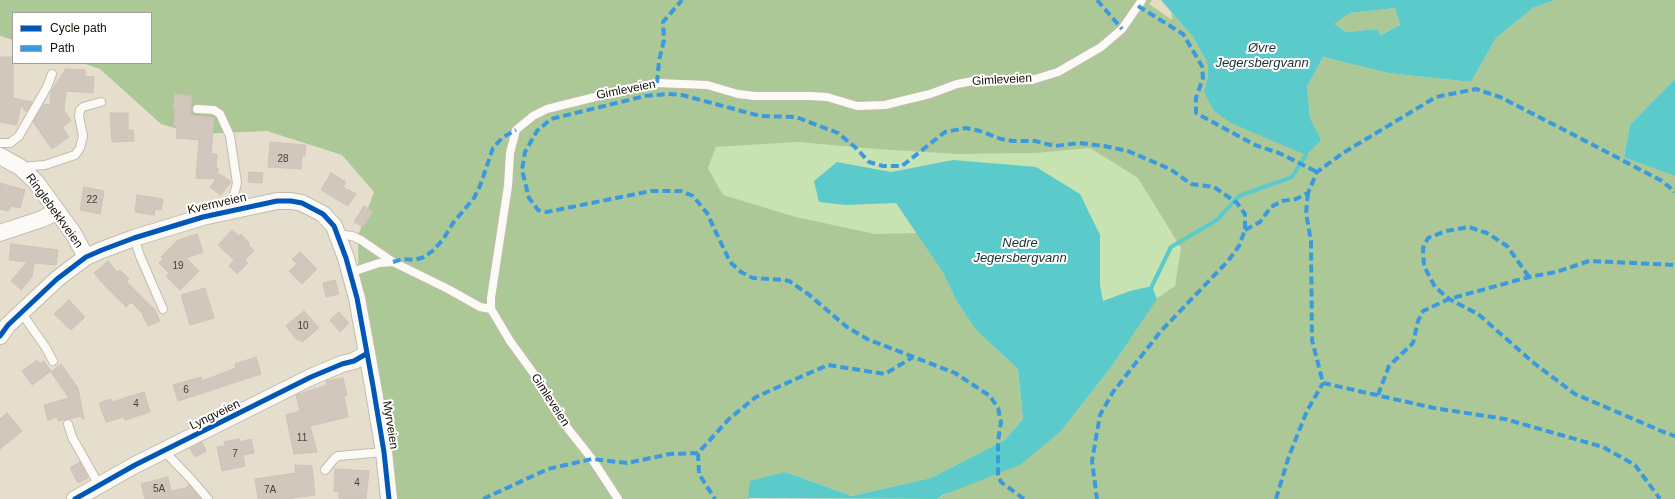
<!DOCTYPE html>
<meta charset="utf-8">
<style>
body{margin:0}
#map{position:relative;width:1675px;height:499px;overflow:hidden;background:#e6decc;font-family:Arial,sans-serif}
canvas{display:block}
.legend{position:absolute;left:12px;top:12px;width:140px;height:52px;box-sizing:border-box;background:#fff;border:1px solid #a19f9b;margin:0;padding:5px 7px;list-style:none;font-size:12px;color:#151005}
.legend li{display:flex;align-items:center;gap:8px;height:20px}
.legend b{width:20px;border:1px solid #a19f9b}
</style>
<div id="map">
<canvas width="1675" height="499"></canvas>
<ul class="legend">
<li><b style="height:5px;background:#0057b8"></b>Cycle path</li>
<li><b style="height:5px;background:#3b9add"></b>Path</li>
</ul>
</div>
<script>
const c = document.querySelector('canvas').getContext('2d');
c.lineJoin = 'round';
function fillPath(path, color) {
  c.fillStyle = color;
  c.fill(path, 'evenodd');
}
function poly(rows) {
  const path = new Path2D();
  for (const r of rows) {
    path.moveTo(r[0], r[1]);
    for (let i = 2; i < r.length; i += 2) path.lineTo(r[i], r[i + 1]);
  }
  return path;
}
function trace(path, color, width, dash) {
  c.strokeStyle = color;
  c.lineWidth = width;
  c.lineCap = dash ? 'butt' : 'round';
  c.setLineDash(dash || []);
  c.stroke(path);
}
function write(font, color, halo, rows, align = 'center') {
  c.font = font + ' Arial,sans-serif';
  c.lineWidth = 4;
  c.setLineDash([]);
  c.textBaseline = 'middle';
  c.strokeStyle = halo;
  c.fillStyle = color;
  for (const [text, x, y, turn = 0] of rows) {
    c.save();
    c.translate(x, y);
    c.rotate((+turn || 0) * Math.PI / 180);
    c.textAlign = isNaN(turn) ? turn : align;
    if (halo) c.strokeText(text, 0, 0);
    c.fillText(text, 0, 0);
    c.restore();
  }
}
fillPath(poly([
 [797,142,876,149,957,154,1036,153,1090,148,1138,178,1181,248,1175,286,1157,298,1152,286,1130,291,1103,302,1100,285,953,160,891,172,837,162,846,205,896,203,917,233,875,234,796,217,723,195,708,168,716,147]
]), '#c7e3b1');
fillPath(poly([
 [0,0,1161,0,1193,37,1207,62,1208,75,1204,92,1320,140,1310,118,1307,87,1323,57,1388,73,1471,82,1496,38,1533,8,1555,0,1675,0,1675,79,1630,125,1624,156,1675,176,1675,499,937,499,1061,431,1112,366,1157,298,1175,286,1181,248,1138,178,1090,148,1036,153,957,154,876,149,797,142,716,147,708,168,723,195,796,217,875,234,917,233,942,271,957,302,976,330,1018,369,1023,419,1005,440,931,478,852,496,785,472,748,498,750,499,390,499,359,313,358,236,374,192,342,155,267,131,196,134,161,124,100,69,82,63,151,63,151,13,13,13,13,40,0,36],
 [1395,8,1400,25,1379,35,1377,29,1346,32,1333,24,1350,13]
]), '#acc896');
fillPath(poly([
 [1152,0,1171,0,1172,20,1149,4]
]), '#e4dcbf');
fillPath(poly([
 [1161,0,1555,0,1533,8,1496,38,1471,82,1388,73,1323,57,1307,87,1310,118,1321,140,1306,155,1231,123,1214,111,1204,92,1208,75,1207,62,1193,37],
 [1395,8,1400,25,1380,35,1377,29,1346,32,1334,24,1350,13],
 [1675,79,1675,176,1624,157,1630,125],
 [953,160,1036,167,1080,194,1100,235,1100,285,1103,301,1130,291,1152,286,1157,299,1112,366,1061,431,1020,465,943,495,937,499,748,498,750,481,785,472,852,496,931,478,1005,440,1023,419,1018,369,976,330,957,302,942,271,896,203,846,205,819,202,814,181,837,162,891,172]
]), '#5bcacb');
trace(poly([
 [1152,286,1171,247,1217,220,1239,196,1292,177,1306,155]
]), '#5bcacb', 4);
const building = poly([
 [0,57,13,57,13,98,32,102,26,112,21,105,17,125,0,122,0,57],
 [66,69,85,70,85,76,94,77,93,93,66,91,64,110,71,121,62,127,69,137,52,149,33,122,44,104,50,105,51,91,66,69],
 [175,94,192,96,190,115,214,118,211,154,217,154,216,168,218,168,218,177,220,174,231,182,221,195,210,187,216,179,196,178,199,140,176,138,177,126,174,126,175,109,173,109,175,94],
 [110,113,128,113,128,130,133,130,134,141,112,142,110,113],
 [270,142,306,145,305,156,302,156,301,169,268,167,270,142],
 [249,172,263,173,262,183,248,182,249,172],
 [331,173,346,182,343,187,356,194,348,206,321,190,331,173],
 [0,183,25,190,20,208,11,206,9,211,0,209,0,183],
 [84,187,104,191,100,214,80,210,84,187],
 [137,195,163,199,161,210,155,209,154,215,135,212,137,195],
 [364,206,373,212,363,227,354,222,364,206],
 [232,230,239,236,241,234,249,243,248,244,254,251,245,260,248,263,237,274,229,266,234,260,218,245,232,230],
 [197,234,203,252,186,258,199,271,180,290,166,276,169,273,159,263,163,259,161,257,178,240,197,234],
 [11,244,58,250,56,265,34,263,32,277,21,290,11,281,27,262,9,260,11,244],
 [300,252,317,269,302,284,289,271,297,264,292,259,300,252],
 [108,261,117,272,120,270,129,279,126,281,155,310,160,321,148,326,141,312,131,302,126,307,107,288,94,273,108,261],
 [335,280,339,294,326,297,323,283,335,280],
 [205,288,214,318,190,325,181,295,205,288],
 [69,300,85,317,71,330,54,314,69,300],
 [304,311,319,328,302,342,298,339,297,340,286,326,304,311],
 [339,312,349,323,340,332,330,320,339,312],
 [256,357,261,374,178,401,173,385,201,377,202,381,236,368,235,364,256,357],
 [37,360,40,364,44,361,51,371,32,385,22,371,37,360],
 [61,364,78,388,84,420,81,416,58,421,57,417,48,420,44,405,69,398,51,372,61,364],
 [343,378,347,395,344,396,348,417,310,426,317,452,294,454,286,415,300,411,296,395,327,385,326,381,343,378],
 [144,392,150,412,125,420,124,417,106,422,99,403,111,399,112,402,144,392],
 [7,413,22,431,0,449,0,419,7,413],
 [239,439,239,442,251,439,254,453,243,455,245,466,222,471,217,447,225,446,224,442,239,439],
 [202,442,206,451,195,457,190,448,202,442],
 [80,462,88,478,78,483,70,468,80,462],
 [295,465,312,466,315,495,286,499,258,499,255,479,296,473,295,465],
 [335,469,369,471,366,499,339,499,339,492,334,491,335,469],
 [168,477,171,491,186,488,189,485,201,499,145,499,141,484,168,477]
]);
fillPath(building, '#d2c7bc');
trace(building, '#cdc2b8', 1);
const lane = poly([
 [197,109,214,110,220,114,230,136,237,183,234,195,223,212],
 [0,143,10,143,19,136,47,87,52,74],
 [21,167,45,165,75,155,80,148,83,136,79,116,80,110,83,107,101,102],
 [337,234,352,236,361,240,393,262,448,289,480,307,491,309],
 [134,238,140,256,163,309],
 [349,273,379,263,393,262],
 [21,312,46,348,53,361],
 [68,424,72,437,99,485],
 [164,451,191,479,208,499],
 [325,470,334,459,338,456,384,452],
 [618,499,592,459,569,430,549,401,542,385,510,341,491,309,491,298,508,186,510,153,516,130,533,116,547,109,627,89,657,83,707,85,738,94,755,96,810,96,827,97,857,106,885,105,901,101,930,94,957,84,973,81,1032,80,1058,72,1101,47,1122,29,1142,0]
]);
const street = poly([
 [0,156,20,167,36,182,73,233,86,257],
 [0,233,42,219,56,212],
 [0,336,8,325,57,279,86,257,102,250,134,238,203,217,277,201,291,201,302,203,323,214,334,226,346,258,357,298,373,386,384,452,389,499],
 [75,499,135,465,311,377,342,364,354,361,366,354]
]);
trace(lane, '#c2bcae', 10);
trace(street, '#c2bcae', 18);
trace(lane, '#fbfaf7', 8);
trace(street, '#fbfaf7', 16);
trace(poly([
 [1097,0,1122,29],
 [1138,6,1183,34,1202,66,1203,78,1196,98,1196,113,1255,145,1279,153,1317,172],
 [657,83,659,61,664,40,663,22,682,0],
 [1308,193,1306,213,1311,241,1312,340,1323,383,1434,408,1505,419,1603,447,1635,465,1660,499],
 [1245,230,1260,222,1271,207,1282,201,1296,199,1308,193,1317,172,1343,153,1436,97,1476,89,1500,97,1576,136,1662,181,1675,192],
 [393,262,403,259,415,260,424,257,434,250,444,238,453,223,474,198,480,186,493,148,503,137,516,130],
 [1529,277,1507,246,1487,233,1469,227,1446,231,1428,238,1423,248,1424,266,1435,287,1449,299,1478,314,1535,364,1575,394,1666,433,1675,436],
 [1378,395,1389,366,1413,343,1418,321,1423,311,1449,299,1529,277,1556,272,1589,261,1675,265],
 [698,453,699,474,715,499],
 [483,499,548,469,592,459,627,463,670,454,698,453,729,419,756,397,798,378,828,365,885,374,913,357],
 [1024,499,1001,482,998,475,998,441,1001,422,998,408,990,396,955,373,867,339,847,327,808,294,789,281,783,280,753,278,741,272,730,262,707,213,693,196,681,191,651,191,547,212,538,210,529,198,522,170,525,152,537,131,551,119,645,96,668,94,682,95,760,116,796,117,838,133,856,148,869,162,883,166,902,166,945,132,966,128,980,131,1001,139,1013,141,1035,141,1055,146,1079,143,1104,146,1128,151,1170,169,1191,184,1214,187,1237,203,1245,214,1245,230,1239,246,1228,261,1161,331,1113,392,1100,415,1092,461,1097,499],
 [1276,499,1289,456,1307,411,1323,383]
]), '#3b9add', 4, [8, 4]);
trace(poly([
 [0,336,8,325,57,279,86,257,102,250,134,238,203,217,277,201,291,201,302,203,323,214,334,226,346,258,357,298,373,386,384,452,389,499],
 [75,499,135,465,311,377,342,364,354,361,366,354]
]), '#0057b8', 5);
write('10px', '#474136', null, [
 ["28",283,159],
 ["22",92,200],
 ["19",178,266],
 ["10",303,326],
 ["6",186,390],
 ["4",136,404],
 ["11",302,438],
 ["7",235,454],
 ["4",357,483],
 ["5A",159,489],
 ["7A",270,490]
]);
write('12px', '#151005', '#fff', [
 ["Gimleveien",1002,80,-3],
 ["Gimleveien",626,90,-11],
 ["Kvernveien",217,204,-13],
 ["Ringlebekkveien",54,211,54],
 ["Gimleveien",550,400,57],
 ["Lyngveien",215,415,-26],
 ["Myrveien",390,425,81]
]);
write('italic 13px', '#1b3335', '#fff', [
 ["Øvre",1262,48],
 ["Jegersbergvann",1262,63],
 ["Nedre",1020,243],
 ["Jegersbergvann",1020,258]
]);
</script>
